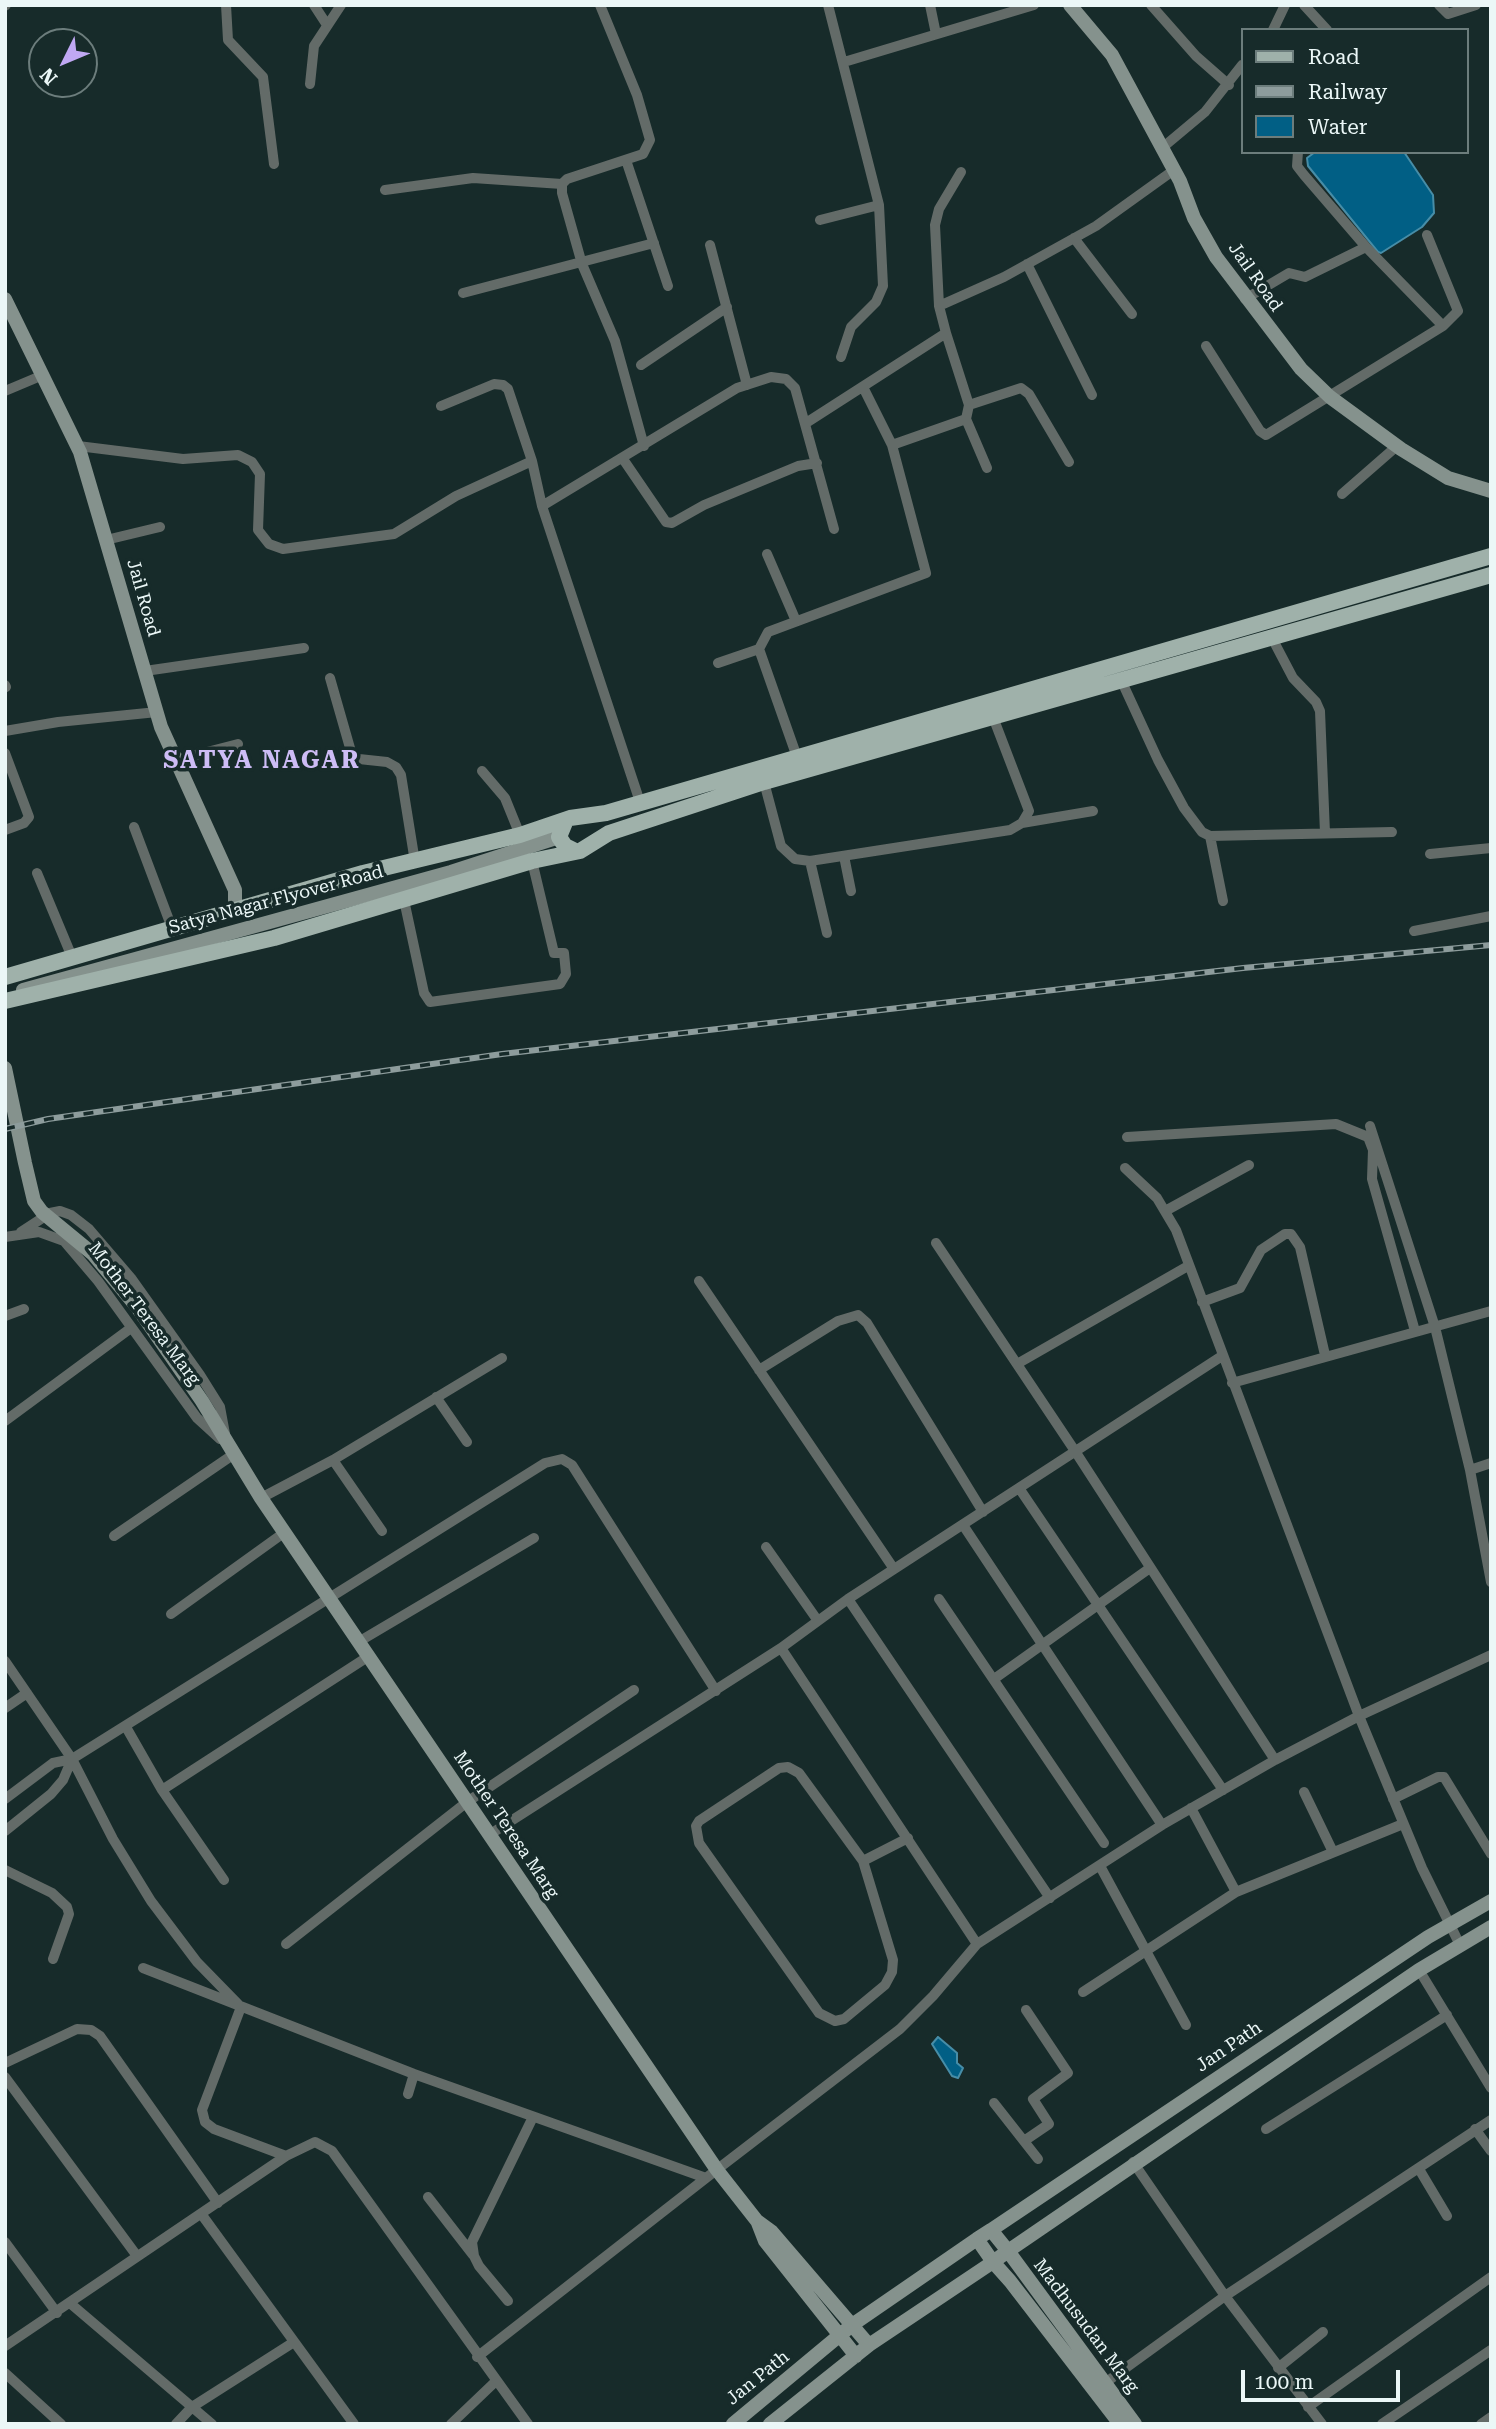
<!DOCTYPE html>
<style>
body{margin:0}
#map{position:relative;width:1496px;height:2429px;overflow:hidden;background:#172b2a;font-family:"Roboto Serif",serif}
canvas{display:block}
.frame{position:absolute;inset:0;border:7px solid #ebf7f7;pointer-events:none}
.legend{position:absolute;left:1241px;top:28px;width:228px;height:126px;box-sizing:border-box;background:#172b2a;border:2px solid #6c7d7c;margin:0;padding:9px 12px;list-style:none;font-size:21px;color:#ebf7f7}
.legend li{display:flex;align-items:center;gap:14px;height:35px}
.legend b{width:35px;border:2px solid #6c7d7c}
.north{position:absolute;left:28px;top:28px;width:70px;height:70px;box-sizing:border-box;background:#172b2a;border:2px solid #6c7d7c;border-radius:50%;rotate:227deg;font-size:19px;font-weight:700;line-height:28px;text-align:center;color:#ebf7f7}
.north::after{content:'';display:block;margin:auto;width:24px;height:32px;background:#c0a8f3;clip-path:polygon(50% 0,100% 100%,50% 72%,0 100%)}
.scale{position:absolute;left:1241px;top:2370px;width:159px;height:32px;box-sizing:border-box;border:4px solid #ebf7f7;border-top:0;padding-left:9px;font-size:21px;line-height:24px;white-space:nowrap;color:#ebf7f7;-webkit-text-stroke:5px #172b2a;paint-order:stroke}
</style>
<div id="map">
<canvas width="1496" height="2429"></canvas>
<div class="frame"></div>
<ul class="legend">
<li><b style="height:9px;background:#9fb1aa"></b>Road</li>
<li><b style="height:9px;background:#8d9c9c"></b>Railway</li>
<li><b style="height:19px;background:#015f85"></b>Water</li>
</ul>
<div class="north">N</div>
<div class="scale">100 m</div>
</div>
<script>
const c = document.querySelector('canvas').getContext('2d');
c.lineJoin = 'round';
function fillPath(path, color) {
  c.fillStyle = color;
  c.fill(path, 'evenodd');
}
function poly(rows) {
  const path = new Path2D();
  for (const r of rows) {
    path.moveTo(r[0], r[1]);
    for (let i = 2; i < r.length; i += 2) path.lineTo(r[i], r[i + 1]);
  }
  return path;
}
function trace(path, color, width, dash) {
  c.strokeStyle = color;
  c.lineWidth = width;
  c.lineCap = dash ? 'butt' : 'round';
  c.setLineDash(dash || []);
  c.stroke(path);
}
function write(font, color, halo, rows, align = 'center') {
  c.font = font + ' "Roboto Serif",serif';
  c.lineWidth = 7;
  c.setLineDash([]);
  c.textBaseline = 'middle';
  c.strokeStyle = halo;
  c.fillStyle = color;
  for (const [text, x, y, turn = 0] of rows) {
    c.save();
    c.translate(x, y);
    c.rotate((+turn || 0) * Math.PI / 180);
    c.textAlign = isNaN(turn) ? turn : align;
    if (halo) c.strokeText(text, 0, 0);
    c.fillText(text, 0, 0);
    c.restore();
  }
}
const water = poly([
 [1315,152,1404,152,1433,195,1434,213,1422,227,1381,253,1378,252,1308,166,1307,158,1315,152],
 [938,2037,957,2053,957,2063,963,2068,958,2078,952,2076,932,2044,938,2037]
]);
fillPath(water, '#015f85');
trace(water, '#478da7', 2);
trace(poly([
 [226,5,228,40,263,77,274,164],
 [314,5,327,25],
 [600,5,637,95,650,140,643,154,567,179,562,184,562,193,582,264,615,341,644,446],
 [930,5,936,34],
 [1151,5,1196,56,1229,85],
 [1304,5,1327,30],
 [1439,5,1448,14,1476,5],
 [5,6,6,5],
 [1273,30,1285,5],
 [844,62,1034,5],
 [310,84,314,46,341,5],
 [1162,148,1205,112,1242,65],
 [1298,152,1297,166,1304,175,1366,247],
 [626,160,668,286],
 [385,190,473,178,562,184],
 [820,220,879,205,828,5],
 [1427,235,1458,311,1443,326],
 [1074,238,1132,314],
 [710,245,747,385],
 [1027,264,1092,395],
 [463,293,654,243],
 [939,306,935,225,939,209,961,172],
 [1206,346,1260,431,1266,435,1443,326,1366,247,1305,277,1289,273,1245,299],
 [841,357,851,327,876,302,883,286,879,205],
 [641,365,727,307],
 [5,391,43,375],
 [969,405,1021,388,1029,394,1069,462],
 [441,406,494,384,503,385,508,389,532,461],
 [966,419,987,468],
 [806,423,946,333,939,306,1004,277,1096,226,1174,170],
 [892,445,966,419,969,405,946,333],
 [78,446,183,459,238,455,252,462,260,474,258,530,269,544,283,549,394,534,456,496,532,461,542,506],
 [623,459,666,522,672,523,704,505,798,466,817,463],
 [1342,494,1397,446],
 [106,540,160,527],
 [767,554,796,621],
 [1272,638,1293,678,1316,702,1320,711,1325,833],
 [759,649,768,632,926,573,892,445,863,387],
 [718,663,759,649,797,757],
 [145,671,304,648],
 [330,678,352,755,359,759,387,762,396,767,401,775,415,862],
 [1122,682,1158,760,1184,808,1202,832,1210,836,1392,832],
 [5,685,6,687],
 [5,731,58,722,157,712],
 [5,753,29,817,24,823,5,830],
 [176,760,238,744],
 [482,771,505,798,520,835],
 [764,782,781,846,795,859,810,861,1010,830,1022,823,1029,811,993,717],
 [640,802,542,506,737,388,771,377,786,379,795,388,834,529],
 [1022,823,1093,811],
 [134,827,172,928],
 [1210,836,1223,901],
 [1430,854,1491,848],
 [844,856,851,891],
 [810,861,827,933],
 [37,873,72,957],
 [404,900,424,993,430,1002,560,984,566,974,564,953,554,953,532,861],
 [1414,931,1491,916],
 [1370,1126,1435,1327,1470,1470,1491,1582],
 [1127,1137,1336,1124,1368,1137,1373,1150,1372,1179,1415,1331],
 [1125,1168,1157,1198,1176,1230,1359,1716,1422,1868,1460,1945],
 [1167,1210,1249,1165],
 [21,1232,50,1213,60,1211,71,1215,89,1229,131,1278,200,1375,220,1407,225,1434],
 [5,1237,39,1232,64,1241,98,1281,197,1418,220,1439],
 [936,1243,1075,1451,1275,1760],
 [699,1281,894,1569],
 [1202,1302,1240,1288,1261,1250,1285,1234,1291,1234,1300,1247,1325,1355],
 [5,1316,24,1309],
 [1017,1364,1188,1266],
 [759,1370,838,1321,858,1315,867,1323,983,1512],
 [1232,1383,1491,1311],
 [436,1397,467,1442],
 [5,1421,131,1328],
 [333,1460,382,1531],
 [1470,1470,1491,1463],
 [1019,1488,1223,1790],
 [261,1498,333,1460,502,1358],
 [963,1525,1162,1825],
 [114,1536,234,1454],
 [766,1547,818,1621],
 [848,1599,1050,1898],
 [939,1599,1104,1843],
 [171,1614,285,1532],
 [360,1641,534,1538],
 [781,1648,977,1944],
 [5,1661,72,1759,545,1463,562,1459,572,1465,716,1691],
 [994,1679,1150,1568],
 [5,1708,27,1693],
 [126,1727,162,1790,224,1880],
 [72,1759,113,1839,151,1901,197,1962,238,2004],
 [162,1790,369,1656],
 [1304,1792,1333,1852],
 [5,1799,53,1763,72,1759],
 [1393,1799,1438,1777,1444,1777,1491,1854],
 [1191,1808,1236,1892],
 [5,1831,51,1794,63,1780,72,1759],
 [489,1835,781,1648,848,1599,1222,1356],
 [863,1861,893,1960,892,1972,885,1985,844,2019,835,2021,819,2013,699,1843,696,1826,699,1821,779,1768,788,1767,799,1773,863,1861,908,1838],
 [1100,1866,1186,2025],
 [5,1870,52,1893,67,1907,69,1914,53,1959],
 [286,1944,467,1802,634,1690],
 [143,1968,414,2074,706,2178,900,2029,933,1996,977,1944,1162,1825,1275,1760,1359,1716,1491,1655],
 [1419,1970,1491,2088],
 [1083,1992,1236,1892,1403,1824],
 [241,2007,202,2110,205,2122,214,2129,286,2156],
 [5,2063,77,2029,91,2030,100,2036,218,2203],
 [5,2077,137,2256],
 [408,2094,414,2074],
 [994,2103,1038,2159],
 [1266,2129,1447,2015],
 [1475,2129,1491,2151],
 [1024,2141,1049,2124,1033,2099,1068,2073,1026,2010],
 [1133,2162,1225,2296,1322,2424],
 [1419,2169,1447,2216],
 [428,2197,473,2255],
 [202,2215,354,2424],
 [5,2242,57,2313],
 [508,2301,479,2266,474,2256,472,2242,533,2117],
 [71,2304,212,2424],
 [5,2346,286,2156,315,2142,332,2151,528,2424],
 [477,2357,706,2178],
 [1278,2368,1323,2332],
 [5,2373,61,2424],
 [1105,2383,1225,2296,1491,2120],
 [1308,2407,1491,2277],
 [176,2424,192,2407,294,2342],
 [451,2424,495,2382],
 [1382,2424,1491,2350],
 [1481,2424,1491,2417]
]), '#636b68', 10);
trace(poly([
 [1070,5,1112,55,1180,181,1194,218,1216,257,1301,369,1330,397,1401,449,1448,478,1491,491],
 [5,299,80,452,161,727,235,890,235,910],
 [23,990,451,872,559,837],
 [5,1068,25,1163,34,1201,42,1212,93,1254,137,1307,202,1401,261,1498,717,2170,757,2221,772,2232,869,2345],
 [758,2223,765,2241,856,2356],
 [991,2230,1428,1937,1491,1901],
 [733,2424,852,2325,977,2239],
 [770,2424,869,2345,993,2262,1008,2251,991,2230,977,2239,993,2262,1010,2281,1120,2424],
 [1135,2424,1008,2251,1419,1970,1491,1927]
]), '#85928d', 14);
trace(poly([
 [566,820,559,837,565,846,575,851],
 [5,977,363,873,520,835,570,818,606,813,1491,556],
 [5,1001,274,938,532,861,580,851,609,833,764,782,1491,575]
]), '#9fb1aa', 16);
const rail = poly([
 [5,1129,48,1119,502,1054,1243,968,1491,945]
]);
trace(rail, '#8d9c9c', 6);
trace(rail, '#172b2a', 3.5, [10]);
write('18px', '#ebf7f7', '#172b2a', [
 ["Jail Road",1255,277,55],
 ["Jail Road",143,598,74],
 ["Satya Nagar Flyover Road",276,900,-15],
 ["Mother Teresa Marg",144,1314,53],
 ["Mother Teresa Marg",506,1825,56],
 ["Jan Path",1229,2047,-34],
 ["Madhusudan Marg",1086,2326,53],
 ["Jan Path",758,2378,-39]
]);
c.letterSpacing = '2px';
write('bold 24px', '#cdbcf5', '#172b2a', [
 ["SATYA NAGAR",262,761]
]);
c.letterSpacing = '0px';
</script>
